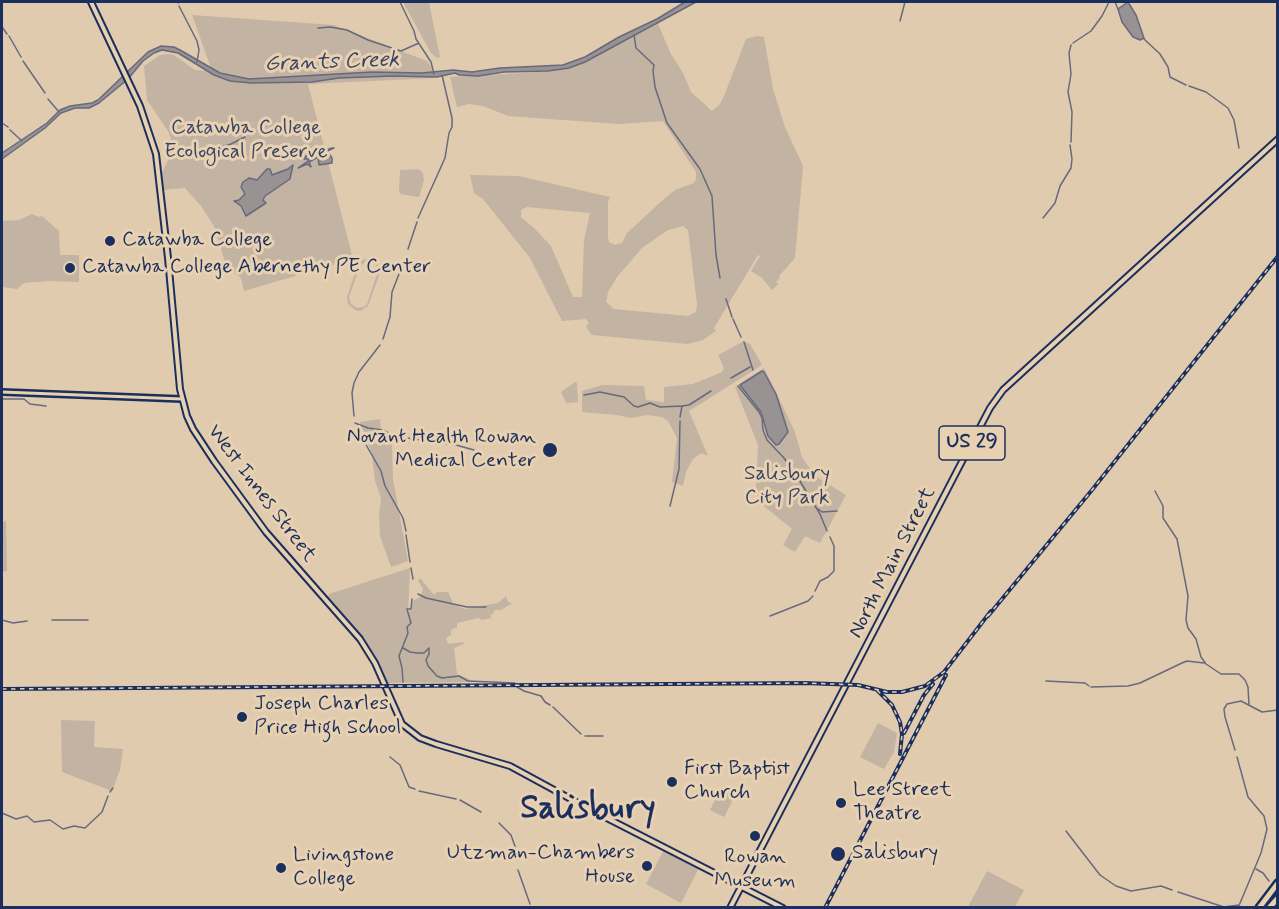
<!DOCTYPE html>
<style>
body{margin:0}
#map{position:relative;width:1279px;height:909px;overflow:hidden;background:#e0cbae;font-family:Mynerve,sans-serif}
canvas{display:block}
.frame{position:absolute;inset:0;border:3px solid #1b2f5e;pointer-events:none}
</style>
<div id="map">
<canvas width="1279" height="909"></canvas>
<div class="frame"></div>
</div>
<script>
const c = document.querySelector('canvas').getContext('2d');
c.lineJoin = 'round';
function fillPath(path, color) {
  c.fillStyle = color;
  c.fill(path, 'evenodd');
}
function poly(rows) {
  const path = new Path2D();
  for (const r of rows) {
    path.moveTo(r[0], r[1]);
    for (let i = 2; i < r.length; i += 2) path.lineTo(r[i], r[i + 1]);
  }
  return path;
}
function trace(path, color, width, dash) {
  c.strokeStyle = color;
  c.lineWidth = width;
  c.lineCap = dash ? 'butt' : 'round';
  c.setLineDash(dash || []);
  c.stroke(path);
}
function write(font, color, halo, rows, align = 'center') {
  c.font = font + ' Mynerve,sans-serif';
  c.lineWidth = 6;
  c.setLineDash([]);
  c.textBaseline = 'middle';
  c.strokeStyle = halo;
  c.fillStyle = color;
  for (const [text, x, y, turn = 0] of rows) {
    c.save();
    c.translate(x, y);
    c.rotate((+turn || 0) * Math.PI / 180);
    c.textAlign = isNaN(turn) ? turn : align;
    if (halo) c.strokeText(text, 0, 0);
    c.fillText(text, 0, 0);
    c.restore();
  }
}
fillPath(poly([
 [403,2,429,2,440,57,437,58,431,53],
 [192,15,334,25,427,61,431,67,434,78,308,84,353,259,244,291,241,278,226,266,215,228,201,206,185,188,162,190,160,177,168,160,171,139,168,131,147,100,144,66,160,55,169,54,174,55,195,70,212,71],
 [658,24,671,54,683,73,691,92,712,111,720,104,724,96,746,39,757,36,764,37,773,89,785,127,803,166,795,258,779,276,780,278,776,282,778,284,772,290,762,278,751,271,760,256,758,255,714,328,716,331,703,340,687,344,592,335,586,327,589,323,586,319,562,321,530,258,483,199,474,193,470,175,519,176,610,197,608,202,608,237,609,242,615,245,622,243,627,233,664,199,675,190,694,183,696,179,696,172,663,121,618,124,508,116,483,106,469,104,457,107,450,77,540,72,569,68,593,58],
 [527,207,590,213,584,240,582,297,573,297,551,246,534,228,521,217,521,210],
 [683,226,688,230,697,304,696,312,688,316,614,309,606,302,608,292,617,277,642,248,668,230],
 [418,169,423,173,424,180,419,197,401,194,399,191,400,170],
 [32,214,39,217,42,216,59,231,60,255,79,255,79,282,48,281,24,283,17,289,2,287,2,221,19,220],
 [369,258,377,263,380,273,368,306,360,311,355,310,348,304,347,297,359,261],
 [366,261,376,264,378,271,367,304,364,307,357,308,351,304,349,297,360,266],
 [744,341,750,344,762,365,689,411,708,456,701,453,693,459,686,472,683,486,672,482,677,438,668,421,662,417,647,415,631,418,617,415,582,412,582,391,602,385,644,386,646,400,664,402,664,387,693,384,722,372,724,368,718,355],
 [764,368,795,432,802,457,815,476,846,495,820,543,805,536,795,552,783,545,792,529,759,502,756,488,758,445,735,387],
 [575,382,577,383,578,402,566,403,561,392],
 [380,419,381,431,389,433,392,446,393,479,408,561,391,567,380,536,379,515,381,498,375,481,372,455,360,422],
 [6,521,7,571,2,572,2,522],
 [410,568,408,615,413,601,421,596,423,589,418,581,420,578,434,595,437,592,448,592,454,605,466,609,498,603,506,596,508,602,512,603,501,610,495,610,492,615,490,614,491,618,482,620,478,618,457,623,457,627,451,630,451,635,446,638,448,644,463,642,464,644,454,648,457,674,476,682,387,683,378,663,363,639,328,598,329,594],
 [61,720,95,721,94,747,123,749,120,770,112,791,62,772],
 [878,723,897,733,894,752,884,769,860,757],
 [721,789,735,796,724,817,710,810],
 [664,850,699,868,681,903,646,884],
 [987,871,1024,890,1015,907,968,907]
]), '#c2b3a2');
const water = poly([
 [685,2,696,2,585,62,569,68,548,71,504,72,478,76,459,75,455,73,437,77,394,76,339,78,312,82,251,83,230,81,214,75,178,53,162,50,154,53,143,61,128,79,99,103,89,108,75,108,61,113,45,128,2,159,2,153,47,123,60,110,70,106,92,103,98,100,148,52,161,46,174,47,180,50,220,73,249,79,372,72,422,73,453,70,472,72,500,68,563,65,585,57,619,37,657,19,685,2],
 [1128,2,1136,15,1144,38,1140,40,1133,37,1122,22,1118,9,1128,2],
 [324,147,326,150,332,148,334,148,327,151,332,158,332,163,319,165,318,157,309,162,311,167,307,164,298,168,308,161,308,159,304,159,306,156,324,147],
 [293,165,290,179,265,196,263,200,266,203,246,216,241,206,234,201,239,200,245,194,241,187,243,182,249,178,257,180,267,169,270,169,272,175,288,169,293,165],
 [762,371,764,372,776,394,788,432,779,444,776,445,768,436,761,412,740,385,762,371]
]);
fillPath(water, '#999292');
trace(water, '#676a7d', 1.5);
trace(poly([
 [177,2,178,3],
 [400,2,414,31,416,39,431,62,434,74],
 [1115,2,1118,9],
 [179,6,197,41,199,50,197,62],
 [900,21,905,2],
 [2,27,7,34],
 [318,28,330,27,347,30,368,40,401,51,419,43],
 [634,35,636,48,654,65,653,71,655,87,667,123,700,169,712,196,716,255,720,278],
 [9,36,21,57],
 [1144,39,1160,54,1168,67,1170,77,1186,85],
 [1073,43,1091,31,1102,16,1109,2],
 [23,61,45,93],
 [1189,86,1206,92,1228,108,1234,120,1239,148],
 [48,99,59,112],
 [2,123,8,127],
 [10,130,22,141],
 [1071,142,1072,112,1068,92,1071,74,1069,53,1071,45],
 [190,157,203,155,209,151,231,144,245,137],
 [418,218,445,158,449,133,452,127,452,118,442,75],
 [1043,218,1055,203,1060,186,1071,168,1072,159,1070,145],
 [408,249,417,222],
 [726,299,732,317],
 [733,319,741,337],
 [383,339,390,317,392,292,406,256],
 [744,342,753,370],
 [731,378,750,367],
 [738,386,759,412,762,418,763,430,767,440,784,458,798,478,820,514,827,531],
 [584,395,600,392,624,397,634,406,638,407,650,403,660,407,682,406],
 [2,399,24,399,30,404,46,406],
 [354,416,352,393,354,383,359,372,380,345],
 [680,417,682,406,689,405,711,391],
 [355,423,368,428,382,430],
 [358,425,361,436,381,471,385,486,403,518,406,531],
 [385,431,393,436,456,445,474,450],
 [1155,491,1163,506,1163,518,1177,539,1188,596,1186,620,1188,628,1196,639,1201,657,1206,664,1221,674,1239,674,1245,680,1248,687,1249,705],
 [670,506,679,469,680,421],
 [818,509,822,512,837,511],
 [406,535,410,562],
 [411,568,413,579],
 [815,591,820,581,828,577,834,571,834,546,830,537],
 [418,594,426,598,467,607,486,607],
 [770,616,808,601,813,596],
 [2,620,13,623,27,621],
 [52,620,88,620],
 [403,648,410,652,417,653,424,653,429,648,429,654,426,660,428,666,437,676,442,678,459,676,468,681,515,683],
 [1046,681,1085,683,1089,686],
 [403,682,402,668,399,656,408,633,407,627,411,623,407,609,411,609,412,599],
 [517,687,524,691,541,696,545,702,550,705],
 [1091,687,1128,686,1140,683,1182,663,1187,661,1204,663],
 [553,707,581,734],
 [585,736,603,736],
 [1235,750,1225,717,1224,709,1227,704,1241,701,1262,712,1278,710],
 [390,757,400,765,409,787,415,789],
 [1237,757,1248,797,1264,816,1267,829,1261,853,1238,908],
 [419,791,456,799],
 [110,792,113,788],
 [460,800,481,812],
 [2,813,16,819,27,816,34,822,50,820,63,829,74,826,85,828,102,812,108,796],
 [499,823,511,835,517,852],
 [1066,831,1100,875,1116,886,1131,891,1161,886,1172,890],
 [1256,869,1263,873,1269,881],
 [518,870,530,904],
 [1178,892,1224,907,1239,905]
]), '#676a7d', 1.5);
const secondary = poly([
 [2,392,182,399]
]);
const primary = poly([
 [91,2,140,106,156,154,168,258,180,389,187,416,193,429,214,461,266,532,360,639,375,663,402,724,420,738,436,744,510,766,591,810,783,908],
 [730,908,957,471,990,408,1003,390,1278,139]
]);
const highway = poly([
 [1259,908,1278,883],
 [1269,908,1278,898]
]);
trace(secondary, '#1b2f5e', 8);
trace(primary, '#1b2f5e', 8);
trace(highway, '#1b2f5e', 10);
trace(secondary, '#e8d1b1', 3);
trace(primary, '#e8d1b1', 4);
trace(highway, '#e8d1b1', 5);
const rail = poly([
 [988,616,1092,490,1278,256],
 [2,689,805,683,858,685,887,692,902,692,925,686,944,672,991,611],
 [877,690,892,705,900,722,902,734,900,754],
 [904,733,924,695,933,684],
 [825,908,946,675]
]);
trace(rail, '#1b2f5e', 4);
trace(rail, '#e8d1b1', 1.5, [4.5]);
for (const [x, y, r, color] of [
 [110,241,6,"#1b2f5e"],
 [70,268,6,"#1b2f5e"],
 [550,450,8,"#1b2f5e"],
 [242,717,6,"#1b2f5e"],
 [672,782,6,"#1b2f5e"],
 [841,803,6,"#1b2f5e"],
 [755,836,6,"#1b2f5e"],
 [838,854,8,"#1b2f5e"],
 [647,866,6,"#1b2f5e"],
 [281,868,6,"#1b2f5e"]
]) {
  const dot = new Path2D();
  dot.arc(x, y, r, 0, 2 * Math.PI);
  c.fillStyle = color;
  c.fill(dot);
  trace(dot, '#e8d1b1', 2);
}
for (const [x, y, w] of [
 [972,443,66]
]) {
  const box = new Path2D();
  box.roundRect(x - w / 2, y - 17, w, 34, 4.5);
  c.fillStyle = '#e8d1b1';
  c.fill(box);
  trace(box, '#1b2f5e', 1.5);
}
write('bold 20px', '#1b2f5e', null, [
 ["US 29",972,443]
]);
write('21px', '#344368', '#e8d1b1', [
 ["Catawba College",246,129],
 ["Ecological Preserve",246,153],
 ["Salisbury",787,475],
 ["City Park",787,499]
]);
write('21px', '#1b2f5e', '#e8d1b1', [
 ["Catawba College",122,241],
 ["Catawba College Abernethy PE Center",82,268],
 ["Novant Health Rowan",536,438,"right"],
 ["Medical Center",536,462,"right"],
 ["Joseph Charles",254,705],
 ["Price High School",254,729],
 ["First Baptist",684,770],
 ["Church",684,794],
 ["Lee Street",853,791],
 ["Theatre",853,815],
 ["Utzman-Chambers",635,854,"right"],
 ["House",635,878,"right"],
 ["Salisbury",852,854],
 ["Livingstone",293,856],
 ["College",293,880],
 ["Rowan",755,858,"center"],
 ["Museum",755,882,"center"]
], 'left');
write('21px', '#1b2f5e', '#e8d1b1', [
 ["West Innes Street",261,494,53],
 ["North Main Street",893,563,-63]
]);
write('italic 22px', '#344368', '#e8d1b1', [
 ["Grants Creek",332,63,-2]
]);
write('bold 33px', '#1b2f5e', '#e8d1b1', [
 ["Salisbury",588,810]
]);
</script>
